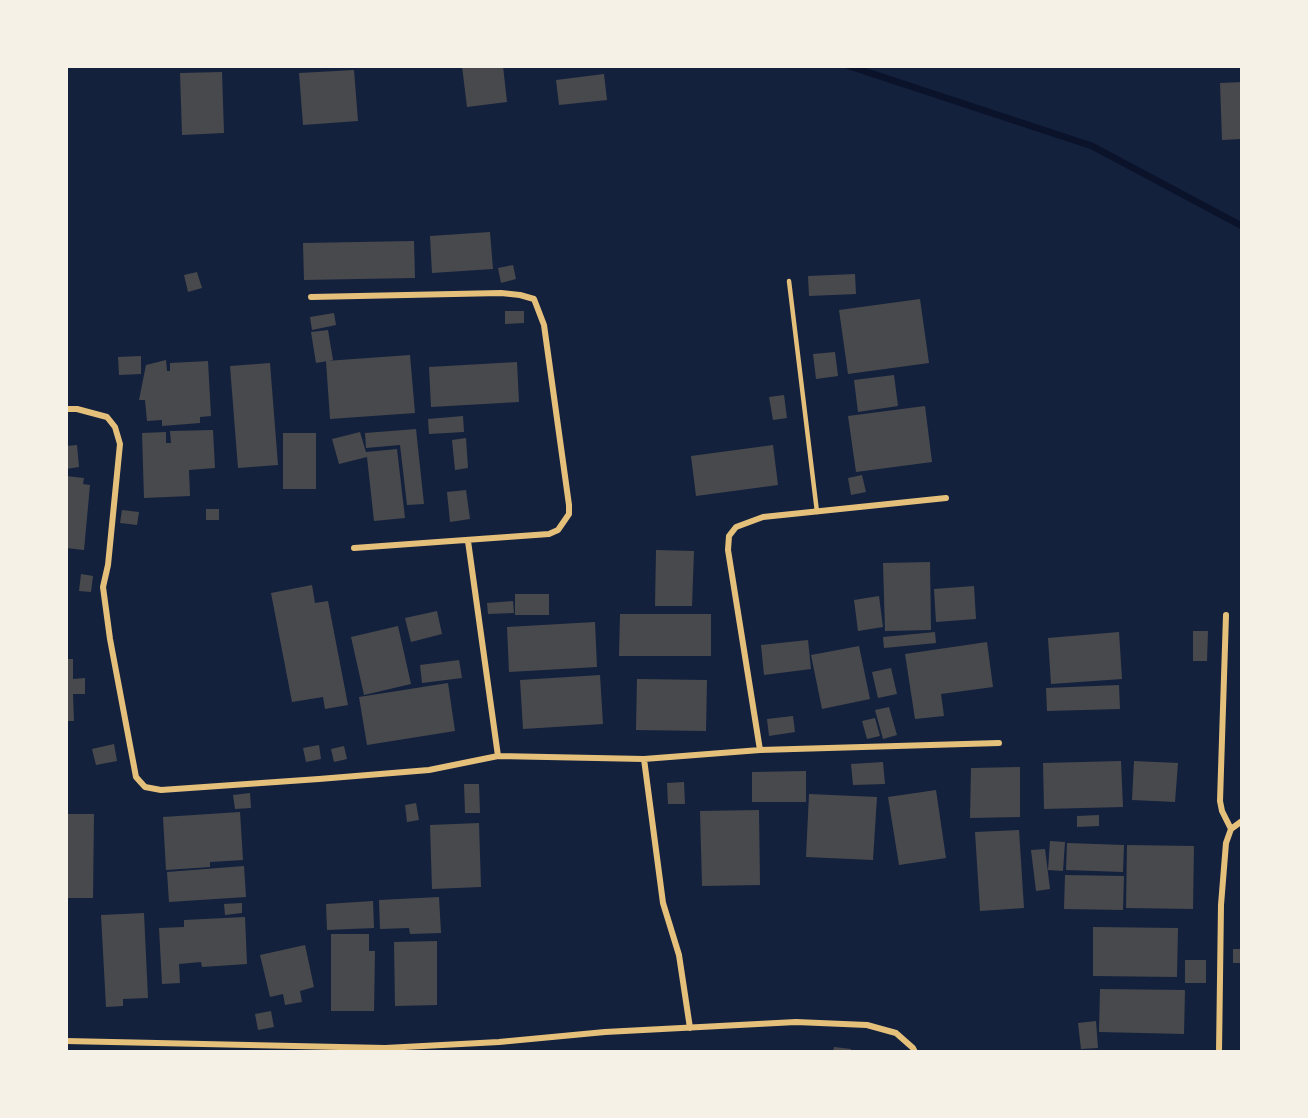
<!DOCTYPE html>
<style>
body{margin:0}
#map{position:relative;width:1308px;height:1118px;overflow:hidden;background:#14213d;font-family:Rubik,sans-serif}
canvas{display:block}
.frame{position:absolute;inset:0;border:68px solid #f6f1e7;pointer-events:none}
</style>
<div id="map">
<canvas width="1308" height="1118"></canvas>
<div class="frame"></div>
</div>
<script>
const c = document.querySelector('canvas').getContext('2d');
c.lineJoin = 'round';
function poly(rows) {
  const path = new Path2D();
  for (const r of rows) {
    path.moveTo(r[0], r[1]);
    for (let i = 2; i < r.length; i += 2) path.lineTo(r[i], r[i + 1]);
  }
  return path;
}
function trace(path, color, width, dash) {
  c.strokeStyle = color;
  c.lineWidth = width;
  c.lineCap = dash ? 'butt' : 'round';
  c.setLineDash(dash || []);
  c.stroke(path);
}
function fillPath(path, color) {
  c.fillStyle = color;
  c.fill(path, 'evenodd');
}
trace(poly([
 [849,66,1092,146,1242,226]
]), '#0b132b', 7);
fillPath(poly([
 [462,66,503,66,507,102,467,107],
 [354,70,358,121,303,125,299,73],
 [222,72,224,133,182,135,180,73],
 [604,74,607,100,559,105,556,80],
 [1242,82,1242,139,1222,140,1220,83],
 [490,232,493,269,432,273,430,236],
 [414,241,415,278,304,280,303,243],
 [513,265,516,279,501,283,498,268],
 [197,272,202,288,188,292,184,275],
 [855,274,856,294,809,296,808,276],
 [920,299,929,363,848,374,839,310],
 [505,311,524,311,524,323,505,324],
 [334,313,336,325,312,330,310,317],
 [328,330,333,360,316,363,311,332],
 [835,352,838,376,816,379,813,354],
 [410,355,415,413,330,419,326,361],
 [141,356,141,374,119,375,118,357],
 [166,360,167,371,170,371,170,363,208,361,211,416,200,417,200,423,162,426,162,420,147,421,145,400,139,400,146,365],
 [517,362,519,402,431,407,429,367],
 [270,363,278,465,238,468,230,366],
 [894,375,898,406,858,412,854,380],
 [784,395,787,418,773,420,769,397],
 [925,406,932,462,856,472,848,416],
 [463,416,464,432,429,434,428,419],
 [416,429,424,504,407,505,400,445,366,448,365,433],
 [213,430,215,468,189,470,190,496,144,498,142,433,166,432,166,443,171,443,170,431],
 [360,432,366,452,397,449,405,518,374,521,367,457,339,464,332,439],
 [283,433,316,433,316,489,283,489],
 [466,438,468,468,455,470,452,440],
 [77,445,79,467,66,469,66,446],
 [773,445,778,485,696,496,691,456],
 [862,475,866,492,851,495,848,478],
 [66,476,84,478,83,484,90,485,84,550,66,548],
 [466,490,470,519,450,522,447,492],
 [206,509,219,509,219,520,206,520],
 [122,510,139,512,137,525,120,523],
 [656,550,694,551,692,606,655,606],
 [930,562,931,630,885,631,883,563],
 [81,574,93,576,91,592,79,591],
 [312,585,315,603,328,601,348,705,325,709,323,697,292,702,271,593],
 [974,586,976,619,936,622,934,589],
 [515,594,549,594,549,615,515,615],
 [879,596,883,627,858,631,854,600],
 [513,601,514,613,488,614,487,603],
 [437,611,442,634,411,642,405,618],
 [620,614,711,614,711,656,619,656],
 [595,622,597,667,509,672,507,627],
 [398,626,411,684,364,695,351,637],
 [1193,631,1208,631,1207,661,1193,661],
 [935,632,936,643,884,648,883,637],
 [1119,632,1122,679,1051,684,1048,638],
 [808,640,811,669,764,675,761,645],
 [987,642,993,687,941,694,944,716,915,719,905,654],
 [859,646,870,699,822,709,811,655],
 [66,659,73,659,73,679,85,678,85,694,73,694,74,721,66,721],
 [459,660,462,678,422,683,420,665],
 [891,668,897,694,878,698,872,672],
 [600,675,603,724,523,729,520,680],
 [637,679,707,680,706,731,636,730],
 [448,683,455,731,367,745,359,697],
 [1119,685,1120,709,1047,711,1046,688],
 [889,707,897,735,883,739,875,710],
 [793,716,795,732,769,736,767,719],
 [875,718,880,736,867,739,862,721],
 [114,744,117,761,96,765,92,749],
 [319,745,321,759,306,762,303,748],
 [344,746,347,759,334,762,331,749],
 [1121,761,1123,807,1044,809,1043,763],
 [1134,761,1178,763,1175,802,1132,800],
 [883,762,885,784,853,785,851,764],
 [1020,767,1020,817,970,818,971,768],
 [806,771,806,802,752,802,752,772],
 [684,782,685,804,668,804,667,783],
 [464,784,479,784,480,813,465,813],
 [936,790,946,858,899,865,888,797],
 [250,793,251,808,235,809,233,795],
 [809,794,877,797,873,860,806,857],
 [416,803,419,820,407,822,405,805],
 [759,810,760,885,702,886,700,811],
 [240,812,243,860,210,862,210,867,166,870,163,817],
 [66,814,94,814,93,898,66,898],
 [1099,815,1099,826,1077,827,1077,816],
 [479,823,481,887,432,889,430,825],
 [1019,830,1024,908,980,911,975,832],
 [1050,841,1065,842,1063,871,1048,870],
 [1067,843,1124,845,1123,872,1066,870],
 [1127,845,1194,846,1193,909,1126,908],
 [1045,849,1050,889,1036,891,1031,850],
 [244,866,246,897,169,902,167,872],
 [1065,875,1124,876,1123,910,1064,909],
 [439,897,441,933,410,934,409,928,380,929,379,900],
 [373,901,374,928,327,930,326,904],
 [242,903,242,913,225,915,224,904],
 [144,913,148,998,123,999,123,1006,106,1007,101,915],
 [245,917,247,964,202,967,201,962,179,964,180,983,162,984,159,928,184,927,184,920],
 [1093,927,1178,928,1177,977,1093,976],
 [331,934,369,934,369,951,375,951,374,1011,331,1011],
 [437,941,437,1005,395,1006,394,942],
 [305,945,314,987,300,991,302,1002,285,1005,283,994,270,997,260,955],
 [1233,949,1242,949,1242,963,1233,963],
 [1185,960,1206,960,1206,983,1185,983],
 [1100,989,1185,990,1184,1034,1099,1032],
 [271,1011,274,1027,258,1030,255,1014],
 [1096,1021,1098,1048,1081,1049,1078,1023],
 [834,1047,851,1049,851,1052,833,1052]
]), '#48494c');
trace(poly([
 [789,281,817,512]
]), '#e5c07b', 4.5);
trace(poly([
 [311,297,501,293,520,295,534,299,544,325,569,505,569,514,558,530,549,534,354,548],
 [66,409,77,409,107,417,115,427,120,444,108,565,103,587,110,639,136,777,145,787,161,790,319,779,429,770,498,756,644,759,760,750,999,743],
 [468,541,498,756],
 [1226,615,1220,801,1222,811,1231,829],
 [760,750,728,550,729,536,736,527,763,517,946,498],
 [644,759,663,903,679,955,690,1028],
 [66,1041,385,1048,499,1042,605,1032,796,1022,867,1025,896,1033,913,1048,915,1052],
 [1219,1052,1221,905,1226,843,1231,829,1242,821]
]), '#e5c07b', 6);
</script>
